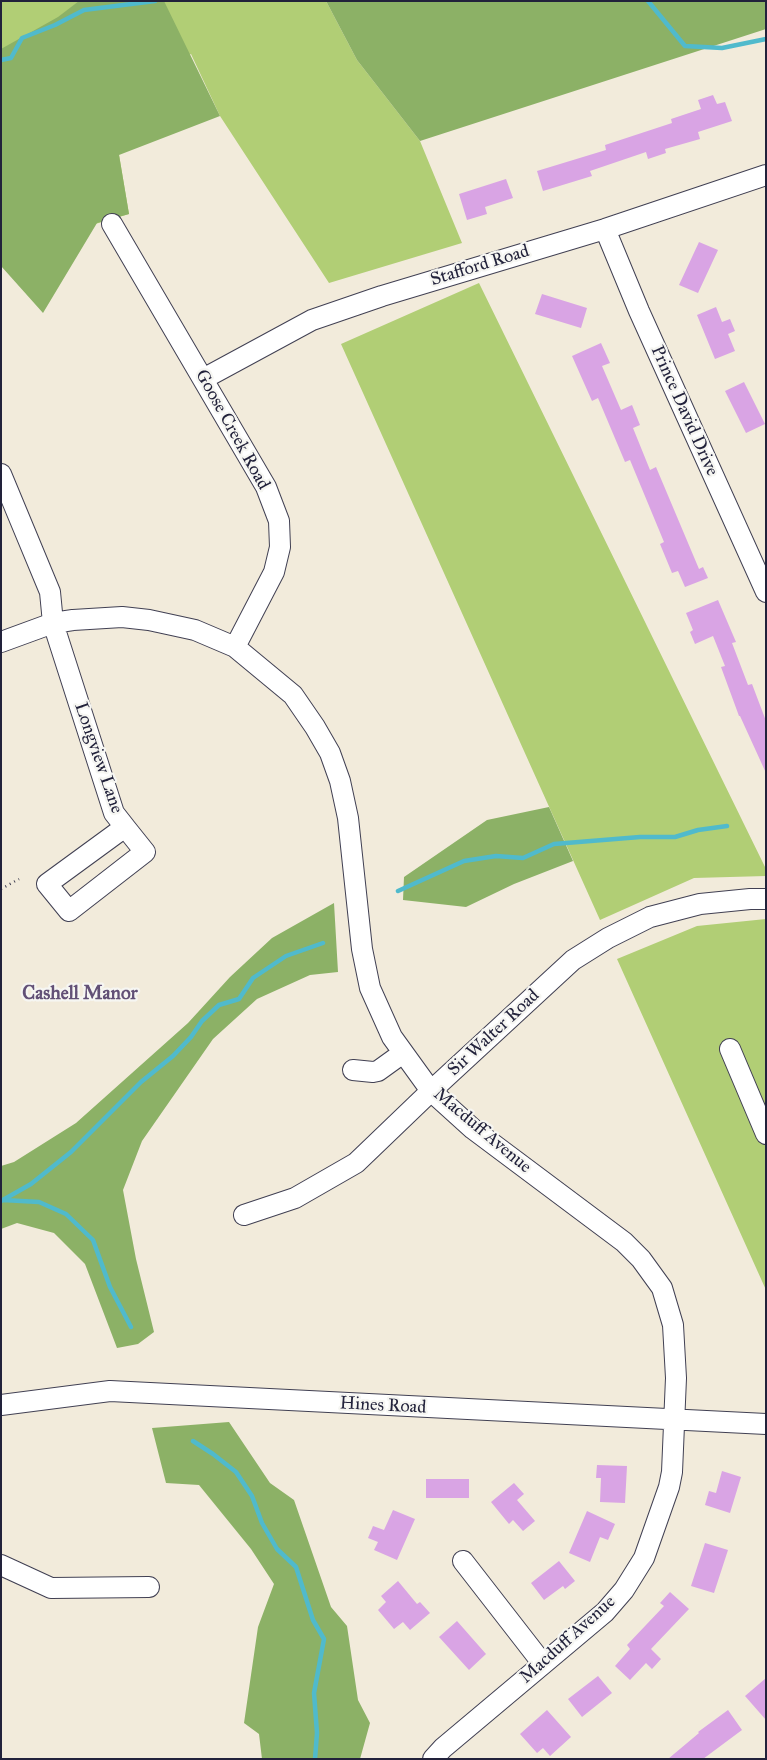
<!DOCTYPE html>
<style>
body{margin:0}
#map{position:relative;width:767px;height:1760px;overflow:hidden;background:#f2ebdb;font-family:"IM FELL Great Primer",serif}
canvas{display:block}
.frame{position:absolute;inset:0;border:2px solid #22223b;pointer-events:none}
</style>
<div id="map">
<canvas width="767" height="1760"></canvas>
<div class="frame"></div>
</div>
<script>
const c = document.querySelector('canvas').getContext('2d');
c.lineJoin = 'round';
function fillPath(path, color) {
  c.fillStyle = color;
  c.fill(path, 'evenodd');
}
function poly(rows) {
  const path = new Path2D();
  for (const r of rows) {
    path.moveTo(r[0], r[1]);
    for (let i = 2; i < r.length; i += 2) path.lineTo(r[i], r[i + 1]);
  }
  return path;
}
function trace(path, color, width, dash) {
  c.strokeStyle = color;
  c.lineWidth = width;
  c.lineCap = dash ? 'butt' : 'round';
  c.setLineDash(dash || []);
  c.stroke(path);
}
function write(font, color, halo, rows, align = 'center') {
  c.font = font + ' "IM FELL Great Primer",serif';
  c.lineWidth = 4.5;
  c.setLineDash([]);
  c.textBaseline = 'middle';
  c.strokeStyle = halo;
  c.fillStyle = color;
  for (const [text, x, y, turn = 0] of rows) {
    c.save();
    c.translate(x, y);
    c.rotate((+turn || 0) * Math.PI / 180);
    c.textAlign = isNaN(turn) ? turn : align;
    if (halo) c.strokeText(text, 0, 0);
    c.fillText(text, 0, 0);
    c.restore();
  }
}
fillPath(poly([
 [1,1,326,1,357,60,420,141,462,243,329,283,220,116,191,54,109,95,129,214,1,252],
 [479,283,766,869,766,876,694,878,600,920,341,344],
 [766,919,766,1290,617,959,697,926]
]), '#b1ce75');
fillPath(poly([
 [79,1,164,1,220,116,119,155,129,214,97,223,43,313,1,266,1,49,58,17],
 [326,1,766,1,766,29,420,141,357,60],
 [549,807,573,861,514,884,466,907,403,900,404,877,487,820],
 [334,903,338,972,310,975,257,999,213,1039,142,1141,123,1190,136,1259,154,1332,138,1344,117,1348,85,1264,54,1233,17,1223,1,1229,1,1166,14,1162,76,1123,188,1023,230,977,272,938],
 [229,1422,270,1483,294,1500,331,1607,347,1626,358,1700,370,1723,360,1759,262,1759,259,1734,244,1723,258,1627,274,1584,251,1549,199,1485,166,1483,152,1428]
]), '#8cb166');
trace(poly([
 [648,1,685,46,722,48,766,39],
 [1,60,11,58,22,38,55,25,84,10,155,1],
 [398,891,464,861,496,856,523,858,554,844,640,837,675,837,698,830,727,826],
 [3,1200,39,1202,66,1214,93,1240,110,1287,131,1327],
 [1,1201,31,1184,71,1152,141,1082,173,1056,191,1037,202,1021,219,1005,239,999,253,978,286,956,323,943],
 [193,1441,213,1454,236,1472,252,1496,262,1523,277,1549,296,1567,313,1620,324,1639,314,1693,317,1733,315,1759]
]), '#50bacc', 4.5);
fillPath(poly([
 [713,95,717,104,725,102,732,121,698,132,700,139,665,149,666,153,648,159,646,152,590,171,592,176,543,191,537,171,606,150,605,145,672,123,671,119,701,109,698,100],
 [506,179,513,198,485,207,487,214,467,220,459,194],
 [699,242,718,250,698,293,679,285],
 [542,294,587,308,581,328,535,314],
 [716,307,722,322,730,319,735,331,728,334,735,351,715,359,697,315],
 [601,343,610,363,602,366,621,410,632,405,640,425,633,428,650,470,656,467,699,569,703,567,708,578,685,587,678,571,672,573,660,544,664,542,630,460,625,462,598,398,592,401,572,356],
 [744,382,765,424,746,433,725,391],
 [718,600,736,642,732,643,748,685,752,684,766,721,766,773,740,716,739,716,721,667,725,666,713,636,695,644,690,632,693,630,686,613],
 [597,1465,627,1466,625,1503,600,1502,601,1478,596,1478],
 [722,1471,741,1477,730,1513,705,1505,709,1491,716,1493],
 [426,1479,469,1479,469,1498,426,1498],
 [514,1483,524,1494,517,1500,535,1521,523,1531,513,1520,509,1524,491,1502],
 [393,1510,415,1519,397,1560,374,1550,378,1542,368,1538,373,1526,384,1530],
 [587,1511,615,1524,608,1540,600,1537,590,1562,569,1553],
 [705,1543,728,1550,714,1593,691,1586],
 [559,1561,575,1581,565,1589,563,1586,544,1600,531,1583],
 [398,1581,417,1604,420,1602,430,1613,410,1630,403,1622,394,1629,378,1610,386,1602,381,1596],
 [670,1592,689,1609,651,1649,661,1659,652,1669,646,1663,630,1680,615,1666,630,1649,627,1645,664,1606,660,1603],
 [457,1621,486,1654,469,1670,439,1637],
 [598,1676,612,1693,582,1717,568,1699],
 [766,1678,766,1720,745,1696],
 [547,1710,571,1737,550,1756,543,1748,537,1753,520,1734],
 [728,1710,742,1730,703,1759,668,1759,699,1733,698,1732]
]), '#d9a4e4');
const minor = poly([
 [112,224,266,487,279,521,280,547,274,572,235,647],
 [605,229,639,311,766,592],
 [203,379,312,320,382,296,605,229,766,175],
 [1,474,50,592,53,623,114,813,125,827,47,884,69,911,145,852,125,827],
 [1,642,53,623,73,620,122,617,149,620,195,630,235,647,293,695,315,727,330,753,340,781,348,818,362,949,370,988,392,1037,431,1091,473,1129,624,1242,641,1259,662,1288,673,1325,676,1378,672,1472,669,1487,644,1558,624,1590,605,1612,443,1748,433,1759],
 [730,1049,766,1134],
 [353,1070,373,1072,378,1071,403,1053],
 [244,1215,295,1198,356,1163,431,1091,573,960,608,938,650,917,700,904,750,899,766,899],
 [1,1405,110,1391,766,1424],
 [463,1561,543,1664],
 [1,1565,51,1588,149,1587]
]);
trace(minor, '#414053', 22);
trace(poly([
 [1,889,19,879]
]), '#414053', 2.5, [1, 4]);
trace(minor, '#fff', 20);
write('18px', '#22223b', '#f6f6f2', [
 ["Stafford Road",480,266,-17],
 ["Prince David Drive",684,411,66],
 ["Goose Creek Road",232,430,61],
 ["Longview Lane",98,758,71],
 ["Sir Walter Road",494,1033,-43],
 ["Macduff Avenue",482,1131,40],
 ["Hines Road",383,1406,3],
 ["Macduff Avenue",568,1640,-42]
]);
write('bold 19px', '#625076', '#f6f6f2', [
 ["Cashell Manor",80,994]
]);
</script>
